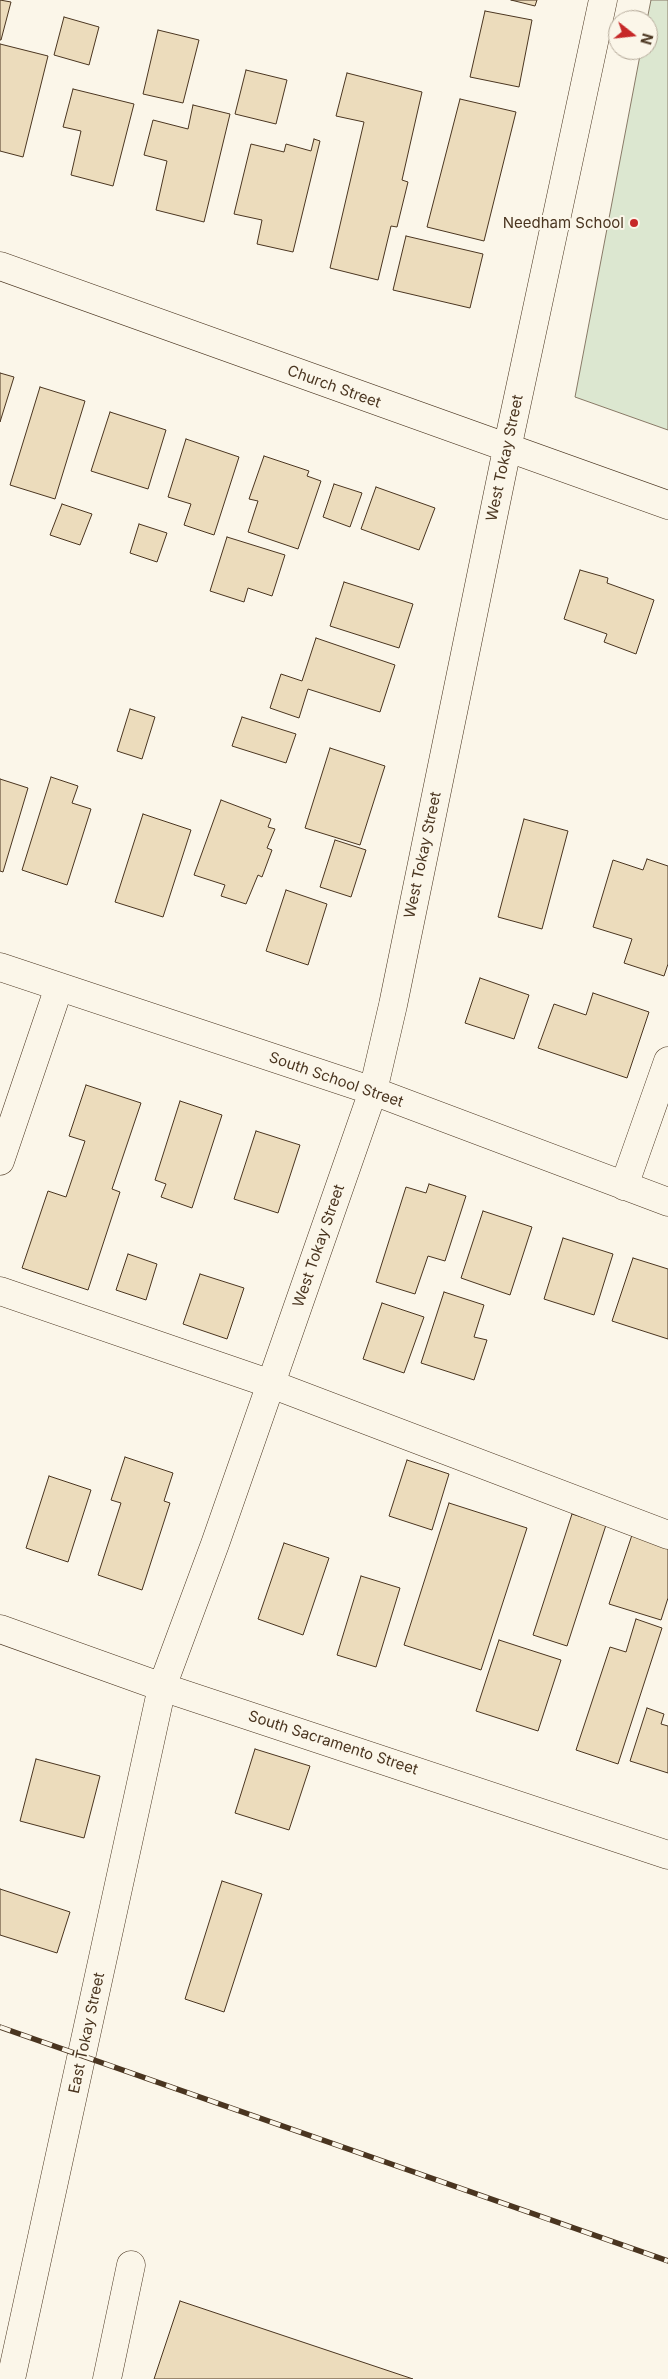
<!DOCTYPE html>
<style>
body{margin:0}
#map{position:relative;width:668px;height:2379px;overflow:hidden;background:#fbf6e9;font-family:Inter,sans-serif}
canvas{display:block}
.north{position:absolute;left:608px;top:10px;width:50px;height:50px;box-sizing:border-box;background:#fbf6e9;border:1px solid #b4a999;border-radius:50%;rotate:106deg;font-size:14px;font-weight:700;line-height:20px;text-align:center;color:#4a3520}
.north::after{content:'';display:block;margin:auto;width:18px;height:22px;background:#c62828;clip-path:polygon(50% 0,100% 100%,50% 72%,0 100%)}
</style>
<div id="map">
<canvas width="668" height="2379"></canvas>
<div class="north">N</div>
</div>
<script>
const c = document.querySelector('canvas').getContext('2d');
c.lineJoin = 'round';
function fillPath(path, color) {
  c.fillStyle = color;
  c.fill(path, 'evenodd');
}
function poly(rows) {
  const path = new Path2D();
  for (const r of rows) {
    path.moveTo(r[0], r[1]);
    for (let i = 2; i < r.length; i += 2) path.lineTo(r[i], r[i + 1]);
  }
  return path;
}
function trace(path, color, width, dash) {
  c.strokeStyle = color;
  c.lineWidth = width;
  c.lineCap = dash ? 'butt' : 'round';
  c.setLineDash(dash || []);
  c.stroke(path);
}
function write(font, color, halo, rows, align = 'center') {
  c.font = font + ' Inter,sans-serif';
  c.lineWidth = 4;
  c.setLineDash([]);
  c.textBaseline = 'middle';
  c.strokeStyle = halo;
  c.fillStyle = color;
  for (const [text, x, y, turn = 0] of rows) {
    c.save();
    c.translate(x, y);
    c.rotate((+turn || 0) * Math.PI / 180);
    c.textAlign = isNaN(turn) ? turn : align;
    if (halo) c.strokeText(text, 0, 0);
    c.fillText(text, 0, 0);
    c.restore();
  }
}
const green = poly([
 [651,0,668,0,668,430,575,397,641,50,648,50,647,20,651,0]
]);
fillPath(green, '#dce7d0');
trace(green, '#887966', 1);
const building = poly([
 [0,0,11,2,1,40,0,40,0,0],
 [511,0,537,0,535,6,511,0],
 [485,11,532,20,519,87,470,77,485,11],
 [64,17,99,27,89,65,54,55,64,17],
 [158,30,199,40,183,103,143,94,158,30],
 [0,44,48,56,23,157,0,151,0,44],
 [246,70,287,80,276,124,235,114,246,70],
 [347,73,422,92,402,180,408,182,397,227,391,226,378,280,330,268,364,122,336,116,347,73],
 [73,89,134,104,113,186,71,175,81,131,63,127,73,89],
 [460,99,516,112,484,241,427,227,460,99],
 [193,105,230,114,204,222,156,210,167,161,144,155,153,120,188,129,193,105],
 [314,139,320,141,293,252,257,244,262,220,234,214,251,144,284,152,286,144,311,151,314,139],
 [406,236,483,254,470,308,393,290,406,236],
 [0,373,14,377,0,422,0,373],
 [40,387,85,401,55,499,10,485,40,387],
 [110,412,166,430,148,489,91,471,110,412],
 [186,439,239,457,214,535,184,525,191,504,168,497,186,439],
 [264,456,309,471,307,476,321,481,298,549,248,532,258,501,249,499,264,456],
 [334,484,362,493,350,527,323,517,334,484],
 [376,487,435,508,419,550,361,529,376,487],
 [62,504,92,514,80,545,50,535,62,504],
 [139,524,167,533,157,562,130,553,139,524],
 [227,537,285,555,272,596,248,588,244,602,210,591,227,537],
 [580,570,608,578,607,583,654,600,636,654,604,642,607,634,564,619,580,570],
 [344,582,413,604,399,648,330,626,344,582],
 [316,638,395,665,380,712,308,689,299,718,270,708,281,674,302,681,316,638],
 [130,709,155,717,142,759,117,751,130,709],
 [242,717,296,734,286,763,232,746,242,717],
 [330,748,385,766,360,845,305,828,330,748],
 [51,777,78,786,72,803,91,809,67,885,22,870,51,777],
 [0,779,28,788,3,872,0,871,0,779],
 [221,800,271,819,268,827,275,829,267,848,272,850,262,877,258,875,246,904,221,896,225,885,194,875,221,800],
 [143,814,191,830,163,917,115,902,143,814],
 [524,819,568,831,542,929,498,917,524,819],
 [335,840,366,850,351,897,320,887,335,840],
 [647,859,668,866,668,964,664,976,624,963,632,939,593,927,613,860,643,870,647,859],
 [286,890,327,904,308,965,266,951,286,890],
 [480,978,529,995,514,1039,465,1023,480,978],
 [593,993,649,1012,627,1078,538,1048,554,1004,586,1015,593,993],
 [86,1085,141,1103,112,1189,120,1192,88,1290,22,1268,48,1191,66,1197,85,1141,69,1136,86,1085],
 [180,1101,222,1115,192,1208,161,1197,166,1184,155,1180,180,1101],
 [256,1131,300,1145,278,1213,234,1199,256,1131],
 [429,1184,466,1196,445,1261,428,1256,415,1294,376,1282,406,1187,426,1193,429,1184],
 [483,1211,532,1227,510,1295,461,1278,483,1211],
 [563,1238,613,1254,594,1315,544,1299,563,1238],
 [128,1254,157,1264,146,1300,116,1290,128,1254],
 [633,1258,668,1269,668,1339,612,1321,633,1258],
 [200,1274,244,1288,227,1339,183,1324,200,1274],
 [444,1292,484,1305,474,1337,487,1340,474,1380,421,1363,444,1292],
 [382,1303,424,1317,404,1373,363,1359,382,1303],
 [125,1457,173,1473,164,1501,170,1503,142,1590,98,1575,121,1503,111,1500,125,1457],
 [407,1460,449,1474,432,1530,389,1516,407,1460],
 [49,1476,91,1490,68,1562,26,1548,49,1476],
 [449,1503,527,1528,481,1670,404,1645,449,1503],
 [572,1514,606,1525,567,1646,533,1635,572,1514],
 [633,1532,668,1544,668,1598,661,1620,609,1604,633,1532],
 [284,1543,329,1558,303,1635,258,1619,284,1543],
 [361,1576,400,1588,376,1667,337,1655,361,1576],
 [636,1619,662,1628,618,1764,576,1750,610,1647,626,1652,636,1619],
 [499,1640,561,1660,538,1731,476,1711,499,1640],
 [647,1708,664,1714,661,1724,668,1726,668,1773,630,1761,647,1708],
 [255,1749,310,1766,289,1830,235,1813,255,1749],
 [36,1759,100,1776,84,1838,20,1821,36,1759],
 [222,1881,262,1894,224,2012,185,1999,222,1881],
 [0,1889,70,1912,57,1953,0,1935,0,1889],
 [180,2301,413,2379,154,2379,180,2301]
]);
fillPath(building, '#ecdcbc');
trace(building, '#4a3520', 1);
const minor = poly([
 [0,266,668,505],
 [0,967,373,1091,668,1202],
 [0,1161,59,987],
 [624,1186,668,1061],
 [0,1291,271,1384,668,1535],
 [0,1629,162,1687,668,1855],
 [11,2379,162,1687,215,1544,373,1091,393,1005,507,449,603,0],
 [107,2379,131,2265]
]);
trace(minor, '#4a3520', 29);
trace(minor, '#fbf6e9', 28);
const rail = poly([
 [0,2027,668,2261]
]);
trace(rail, '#4a3520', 5.5);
trace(rail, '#fbf6e9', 4, [11]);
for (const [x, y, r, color] of [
 [634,223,5,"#c62828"]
]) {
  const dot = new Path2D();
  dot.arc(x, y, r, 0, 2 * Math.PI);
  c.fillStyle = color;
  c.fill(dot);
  trace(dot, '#fbf6e9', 2);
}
write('15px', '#4a3520', '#fbf6e9', [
 ["Needham School",624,223]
], 'right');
write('15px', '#4a3520', '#fbf6e9', [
 ["Church Street",334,387,20],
 ["West Tokay Street",505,458,-78],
 ["West Tokay Street",423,855,-78],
 ["South School Street",336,1080,19],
 ["West Tokay Street",319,1246,-71],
 ["South Sacramento Street",333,1743,18],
 ["East Tokay Street",87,2033,-78]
]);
</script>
